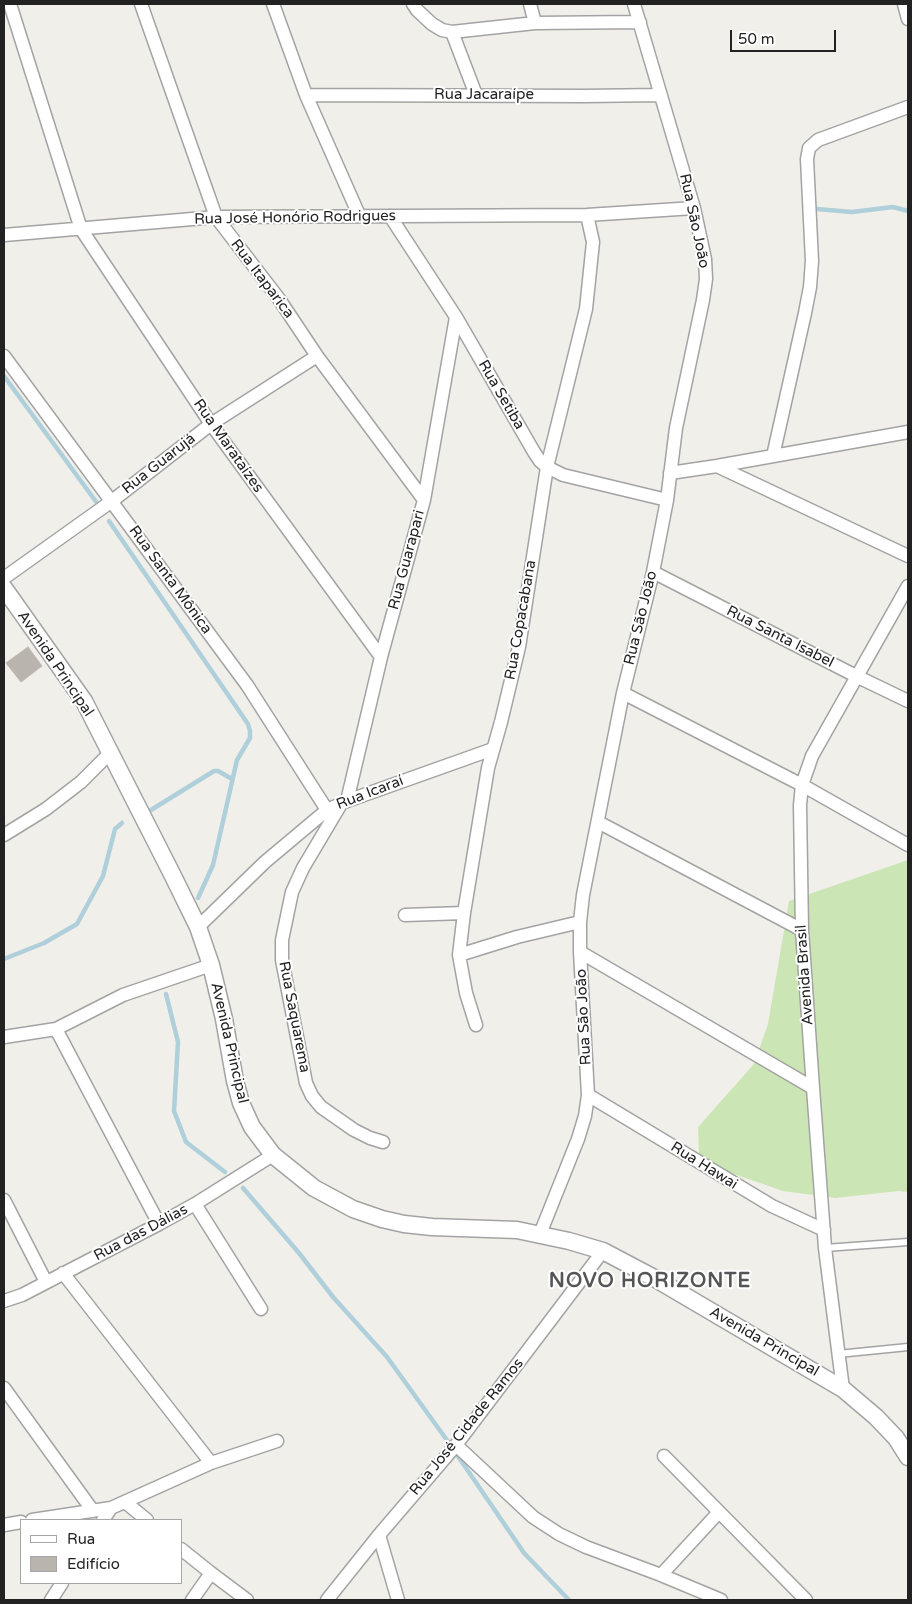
<!DOCTYPE html>
<meta charset="utf-8">
<style>
body{margin:0}
#map{position:relative;width:912px;height:1604px;overflow:hidden;background:#f1efea;font-family:"Varela Round",sans-serif}
canvas{display:block}
.frame{position:absolute;inset:0;border:5px solid #222;pointer-events:none}
.legend{position:absolute;left:20px;top:1519px;width:162px;height:65px;box-sizing:border-box;background:#fff;border:1px solid #a7a7a7;margin:0;padding:6px 9px;list-style:none;font-size:15px;color:#222}
.legend li{display:flex;align-items:center;gap:10px;height:25px}
.legend b{width:25px;border:1px solid #a7a7a7}
.scale{position:absolute;left:730px;top:30px;width:106px;height:22px;box-sizing:border-box;border:2px solid #222;border-top:0;padding-left:6px;font-size:15px;line-height:18px;white-space:nowrap;color:#222;-webkit-text-stroke:4px #fff;paint-order:stroke}
</style>
<div id="map">
<canvas width="912" height="1604"></canvas>
<div class="frame"></div>
<ul class="legend">
<li><b style="height:6px;background:#fff"></b>Rua</li>
<li><b style="height:14px;background:#bab4af"></b>Edifício</li>
</ul>
<div class="scale">50 m</div>
</div>
<script>
const c = document.querySelector('canvas').getContext('2d');
c.lineJoin = 'round';
function fillPath(path, color) {
  c.fillStyle = color;
  c.fill(path, 'evenodd');
}
function poly(rows) {
  const path = new Path2D();
  for (const r of rows) {
    path.moveTo(r[0], r[1]);
    for (let i = 2; i < r.length; i += 2) path.lineTo(r[i], r[i + 1]);
  }
  return path;
}
function trace(path, color, width, dash) {
  c.strokeStyle = color;
  c.lineWidth = width;
  c.lineCap = dash ? 'butt' : 'round';
  c.setLineDash(dash || []);
  c.stroke(path);
}
function write(font, color, halo, rows, align = 'center') {
  c.font = font + ' "Varela Round",sans-serif';
  c.lineWidth = 4;
  c.setLineDash([]);
  c.textBaseline = 'middle';
  c.strokeStyle = halo;
  c.fillStyle = color;
  for (const [text, x, y, turn = 0] of rows) {
    c.save();
    c.translate(x, y);
    c.rotate((+turn || 0) * Math.PI / 180);
    c.textAlign = isNaN(turn) ? turn : align;
    if (halo) c.strokeText(text, 0, 0);
    c.fillText(text, 0, 0);
    c.restore();
  }
}
fillPath(poly([
 [908,860,908,1192,899,1191,835,1198,783,1191,728,1172,699,1156,698,1127,754,1064,768,1024,789,901]
]), '#cce5b5');
trace(poly([
 [817,209,852,212,893,207,908,211],
 [4,376,97,503],
 [109,521,248,724,250,731,250,738,237,760,213,865,198,898],
 [151,810,214,771,218,771,232,779],
 [4,959,44,943,77,924,103,876,115,829,122,823],
 [166,994,178,1042,174,1111,186,1142,225,1172],
 [243,1188,299,1253,333,1297,387,1357,449,1443,524,1553,569,1600]
]), '#afcfda', 4.5);
const building = poly([
 [28,647,42,666,21,682,6,663,28,647]
]);
fillPath(building, '#bab4af');
trace(building, '#c1b7ad', 1);
const service = poly([
 [825,1248,908,1242],
 [838,1354,908,1347]
]);
const minor = poly([
 [10,4,81,229,211,424,381,657],
 [141,4,216,217,279,299,317,356,424,500],
 [273,4,306,95,359,215],
 [413,4,417,10,432,24,442,30,452,32,535,23,640,22],
 [530,4,535,23],
 [904,4,908,19],
 [452,32,476,95],
 [306,95,584,96,661,95],
 [390,216,456,317,534,452,540,461,547,467,563,475,667,500],
 [4,235,216,217,587,215,694,208],
 [4,356,247,685,327,810],
 [773,456,805,313,810,287,812,261,807,159,809,148,818,140,908,107],
 [717,466,908,556],
 [670,473,717,466,908,432],
 [653,572,856,676,908,701],
 [4,578,112,501,211,424,317,356],
 [623,693,802,785,908,845],
 [347,801,381,657,424,500,456,317],
 [341,804,303,868,292,892,282,940,282,960,306,1083,312,1096,321,1107,354,1130,370,1138,383,1142],
 [598,822,802,930],
 [4,835,46,809,81,782,111,752],
 [405,915,464,913],
 [198,927,265,862,327,810,347,801,493,749],
 [580,952,813,1088],
 [459,955,517,937,580,922],
 [476,1025,466,993,459,955,464,913,488,768,501,722,519,647,547,467,586,309,593,242,587,215],
 [56,1029,159,1224],
 [4,1037,56,1029,123,995,211,965],
 [588,1095,772,1206,824,1230],
 [4,1200,46,1282],
 [195,1204,261,1309],
 [540,1234,578,1139,585,1116,588,1095,580,952,580,922,583,895,623,693,653,572,667,500,676,428,703,300,706,279,705,259,694,208,634,4],
 [63,1273,211,1463],
 [4,1301,22,1295,159,1224,195,1204,273,1155],
 [4,1388,93,1511],
 [843,1389,825,1248,813,1088,802,930,800,805,802,785,812,756,908,586],
 [456,1445,533,1517,559,1534,586,1547,661,1575,721,1600],
 [664,1456,806,1600],
 [125,1502,147,1520],
 [32,1520,111,1508,211,1463,277,1441],
 [103,1520,111,1508],
 [4,1525,21,1522],
 [379,1535,398,1600],
 [181,1549,211,1573,247,1600],
 [661,1575,719,1512],
 [51,1600,62,1583],
 [192,1600,211,1573],
 [327,1600,379,1535,456,1445,603,1251]
]);
const tertiary = poly([
 [4,588,84,701,173,876,198,927,211,965,224,1019,235,1081,241,1103,252,1127,273,1155,314,1188,353,1209,382,1219,404,1224,432,1227,517,1230,569,1241,603,1251,656,1279,843,1389,876,1417,896,1438,908,1457]
]);
trace(service, '#a3a3a3', 9);
trace(minor, '#a3a3a3', 15);
trace(tertiary, '#a3a3a3', 19);
trace(service, '#fff', 6);
trace(minor, '#fff', 12);
trace(tertiary, '#fff', 16);
write('15px', '#222', '#fff', [
 ["Rua Jacaraípe",484,95],
 ["Rua José Honório Rodrigues",295,218,-1],
 ["Rua São João",694,221,78],
 ["Rua Itaparica",262,279,53],
 ["Rua Setiba",501,395,60],
 ["Rua Marataízes",228,446,55],
 ["Rua Guarujá",159,464,-38],
 ["Rua Guarapari",407,560,-75],
 ["Rua Santa Mônica",170,580,54],
 ["Rua São João",641,618,-76],
 ["Rua Copacabana",521,620,-80],
 ["Rua Santa Isabel",780,637,27],
 ["Avenida Principal",55,664,56],
 ["Rua Icaraí",370,793,-21],
 ["Avenida Brasil",805,975,-94],
 ["Rua Saquarema",294,1017,79],
 ["Rua São João",584,1017,-93],
 ["Avenida Principal",229,1043,77],
 ["Rua Hawai",704,1166,32],
 ["Rua das Dálias",141,1233,-28],
 ["Avenida Principal",764,1342,30],
 ["Rua José Cidade Ramos",467,1427,-51]
]);
c.letterSpacing = '1px';
write('bold 20px', '#555', '#fff', [
 ["NOVO HORIZONTE",650,1282]
]);
c.letterSpacing = '0px';
</script>
